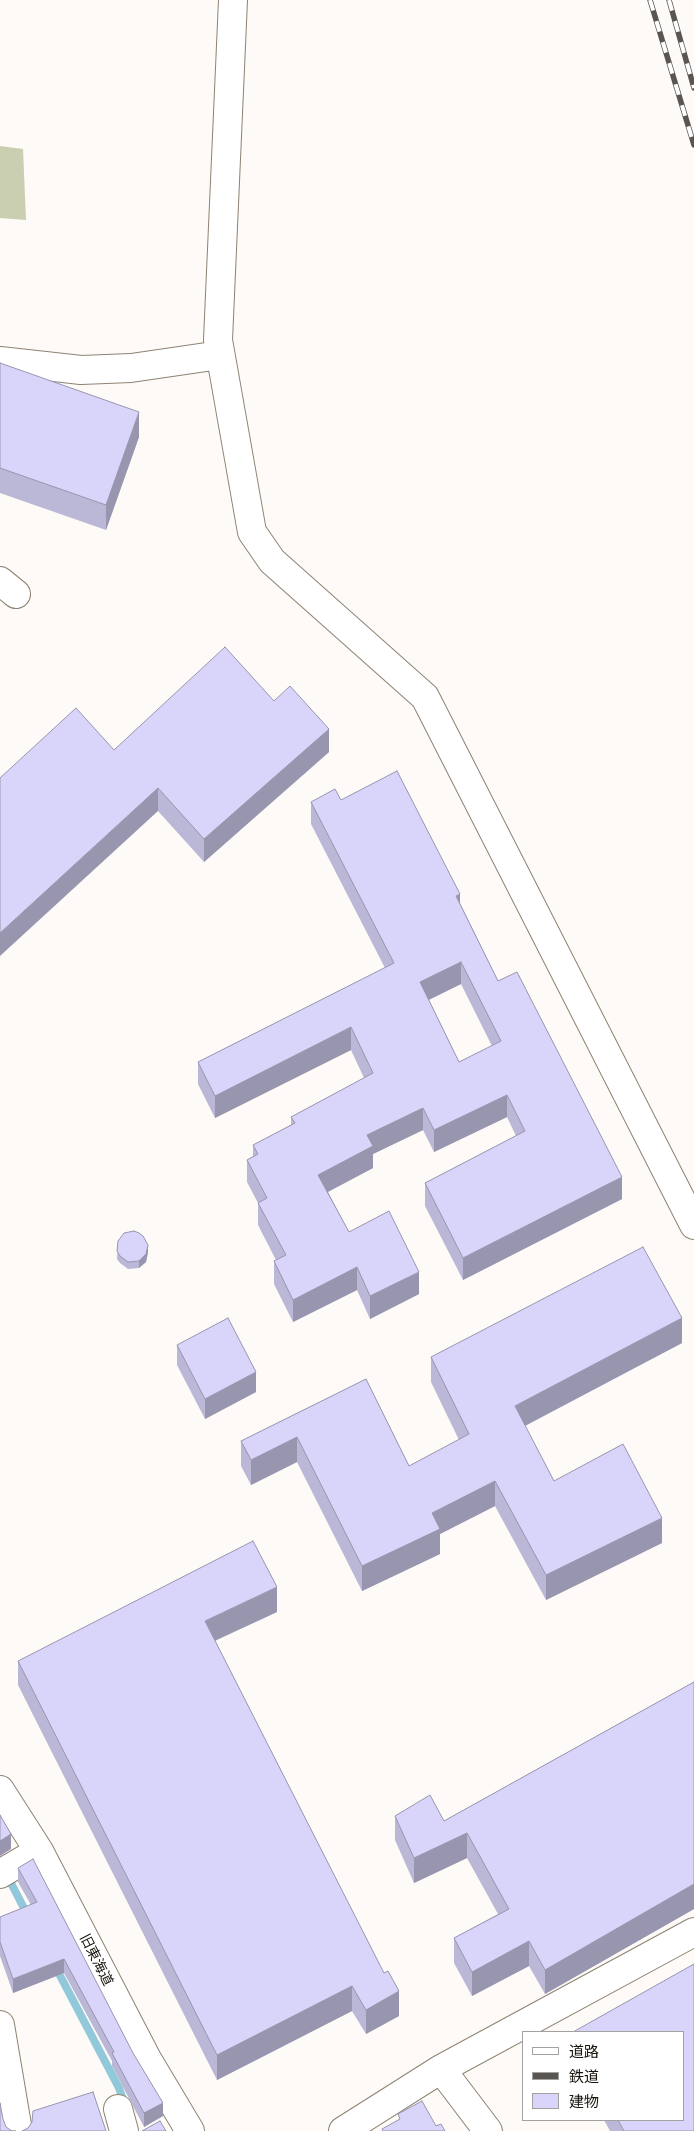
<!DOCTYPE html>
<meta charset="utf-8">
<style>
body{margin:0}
#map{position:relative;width:694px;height:2131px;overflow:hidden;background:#fdfaf7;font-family:"IBM Plex Serif","Noto Sans JP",serif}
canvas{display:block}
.legend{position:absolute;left:522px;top:2031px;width:162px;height:90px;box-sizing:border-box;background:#fff;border:1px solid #a3a19f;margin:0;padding:6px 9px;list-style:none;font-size:15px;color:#19150e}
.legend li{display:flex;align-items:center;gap:10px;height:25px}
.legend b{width:25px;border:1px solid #a3a19f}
</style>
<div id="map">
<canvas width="694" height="2131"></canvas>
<ul class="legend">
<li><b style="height:6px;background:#fff"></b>道路</li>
<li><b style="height:6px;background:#595550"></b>鉄道</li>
<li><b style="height:14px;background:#d9d5fa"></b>建物</li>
</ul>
</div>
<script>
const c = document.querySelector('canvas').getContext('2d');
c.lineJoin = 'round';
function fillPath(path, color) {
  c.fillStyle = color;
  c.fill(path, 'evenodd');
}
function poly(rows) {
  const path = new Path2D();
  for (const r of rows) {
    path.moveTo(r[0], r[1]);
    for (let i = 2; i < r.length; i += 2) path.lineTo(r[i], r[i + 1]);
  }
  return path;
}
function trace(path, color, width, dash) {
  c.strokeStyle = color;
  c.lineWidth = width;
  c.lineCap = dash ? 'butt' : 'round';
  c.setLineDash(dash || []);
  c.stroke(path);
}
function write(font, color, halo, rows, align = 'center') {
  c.font = font + ' "IBM Plex Serif","Noto Sans JP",serif';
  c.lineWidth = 4;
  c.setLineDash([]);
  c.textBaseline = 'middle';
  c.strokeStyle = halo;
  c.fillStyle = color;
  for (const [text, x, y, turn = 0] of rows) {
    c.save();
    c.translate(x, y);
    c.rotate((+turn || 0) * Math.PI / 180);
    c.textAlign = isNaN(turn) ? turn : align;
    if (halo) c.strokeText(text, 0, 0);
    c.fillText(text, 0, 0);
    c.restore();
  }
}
fillPath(poly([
 [0,146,23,149,26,220,0,218]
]), '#cbcfb1');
trace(poly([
 [12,1885,28,1916],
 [55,1966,119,2088,125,2105]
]), '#91c9db', 8);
const minor = poly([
 [233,0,218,340,252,532,272,561,425,697,694,1225],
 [0,361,81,370,131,368,220,355],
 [0,581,16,594],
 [0,1790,39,1851,147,2059,190,2131],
 [0,1874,39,1851],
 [0,2025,18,2131],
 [441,2069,488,2131],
 [118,2109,124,2131],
 [343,2131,441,2069,694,1932]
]);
trace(minor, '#8e8372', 30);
trace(minor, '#fff', 28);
const rail = poly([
 [650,0,694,145],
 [669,0,694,88]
]);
trace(rail, '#595550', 5.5);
trace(rail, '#fff', 4, [11]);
fillPath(poly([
 [0,363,139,437,106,530,0,493],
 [274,701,329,752,204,862,158,811,114,750],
 [341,800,460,903,498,981,622,1199,463,1280,425,1206,425,1183,516,1136,507,1117,434,1152,423,1130,373,1154,373,1168,328,1192,349,1232,419,1294,370,1319,357,1290,293,1322,274,1284,274,1261,276,1260,258,1225,258,1203,247,1182,247,1160,253,1156,253,1145,291,1125,291,1117,364,1078,351,1050,215,1118,198,1084,198,1062,385,968,311,824,311,802],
 [461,984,492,1046,459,1062,429,1000],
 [118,1241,148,1252,146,1262,139,1268,128,1269,120,1263,117,1259],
 [682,1343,525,1426,554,1481,662,1543,546,1600,495,1506,440,1534,440,1554,362,1591,297,1462,251,1485,241,1466,241,1441,366,1379,409,1466,459,1440,431,1382,431,1357],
 [177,1345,256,1392,205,1419,177,1365],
 [277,1612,215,1641,399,2016,366,2034,352,2011,217,2080,18,1685,18,1661],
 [694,1682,694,1909,545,1994,529,1966,472,1996,454,1963,454,1938,498,1914,467,1858,414,1883,395,1840,395,1816,444,1821],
 [18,1868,163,2116,144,2127,112,2066,112,2061,64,1973,13,1993,0,1956,0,1917,31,1905,18,1882],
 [604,2120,683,2120,694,2131,610,2131]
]), '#bbb7d7');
fillPath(poly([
 [139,412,139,437,106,530,106,505],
 [329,729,329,752,204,862,204,839],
 [158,788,158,811,0,956,0,933],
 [460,894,460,916,456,896],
 [461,962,461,984,420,1004,420,982],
 [351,1027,351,1050,215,1118,215,1096],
 [507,1095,507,1117,434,1152,434,1130],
 [423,1108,423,1130,373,1154,373,1168,318,1197,318,1175,367,1135],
 [622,1177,622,1199,463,1280,463,1258],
 [148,1245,148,1252,146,1262,139,1268,139,1261],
 [357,1267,357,1290,293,1322,293,1300],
 [419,1272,419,1294,370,1319,370,1296],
 [682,1318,682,1343,515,1431,515,1406],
 [256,1372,256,1392,205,1419,205,1399],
 [297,1437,297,1462,251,1485,251,1460],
 [495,1481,495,1506,440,1534,440,1554,362,1591,362,1566,432,1513],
 [662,1518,662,1543,546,1600,546,1575],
 [277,1587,277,1612,205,1645,205,1621],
 [467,1833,467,1858,414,1883,414,1858],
 [11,1834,11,1849,0,1856,0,1841],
 [694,1884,694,1909,545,1994,545,1970],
 [529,1941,529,1966,472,1996,472,1972],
 [64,1959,64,1973,13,1993,13,1979],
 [352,1986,352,2011,217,2080,217,2055],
 [399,1991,399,2016,366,2034,366,2010],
 [163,2103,163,2116,144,2127,144,2113]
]), '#9895af');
const building = poly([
 [0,363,139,412,106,505,0,468,0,363],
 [225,647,274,701,290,686,329,729,204,839,158,788,0,933,0,778,76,708,114,750,225,647],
 [397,771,460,894,456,896,498,981,517,972,622,1177,463,1258,425,1183,525,1131,507,1095,434,1130,423,1108,367,1135,373,1146,318,1175,349,1232,389,1211,419,1272,370,1296,357,1267,293,1300,274,1261,286,1255,258,1203,267,1198,247,1160,258,1154,253,1145,295,1123,291,1117,373,1073,351,1027,215,1096,198,1062,394,963,311,802,335,789,341,800,397,771],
 [461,962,501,1041,459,1062,420,982,461,962],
 [134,1231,139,1233,143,1236,148,1245,146,1254,139,1261,128,1262,120,1256,117,1251,118,1241,124,1233,134,1231],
 [643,1247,682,1318,515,1406,554,1481,623,1444,662,1518,546,1575,495,1481,432,1513,440,1529,362,1566,297,1437,251,1460,241,1441,366,1379,409,1466,469,1434,431,1357,643,1247],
 [228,1318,256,1372,205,1399,177,1345,228,1318],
 [253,1541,277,1587,205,1621,384,1973,388,1971,399,1991,366,2010,352,1986,217,2055,18,1661,253,1541],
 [694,1682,694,1884,545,1970,529,1941,472,1972,454,1938,509,1909,467,1833,414,1858,395,1816,430,1795,444,1821,694,1682],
 [0,1815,11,1834,0,1841,0,1815],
 [33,1859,133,2053,163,2103,144,2113,112,2053,114,2052,64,1959,13,1979,0,1942,0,1917,37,1902,18,1868,33,1859],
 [694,1964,694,2131,624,2131,618,2120,683,2120,683,2032,573,2032,694,1964],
 [93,2092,106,2131,22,2131,28,2128,32,2122,33,2111,93,2092],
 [422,2101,436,2126,441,2124,445,2131,383,2131,382,2129,400,2119,398,2114,422,2101],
 [0,2103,3,2119,6,2127,12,2131,16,2131,0,2131,0,2103],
 [160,2121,166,2131,142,2131,160,2121]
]);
fillPath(building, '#d9d5fa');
trace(building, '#9895af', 1);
write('14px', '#19150e', '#fff', [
 ["旧東海道",96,1960,63]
]);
</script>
